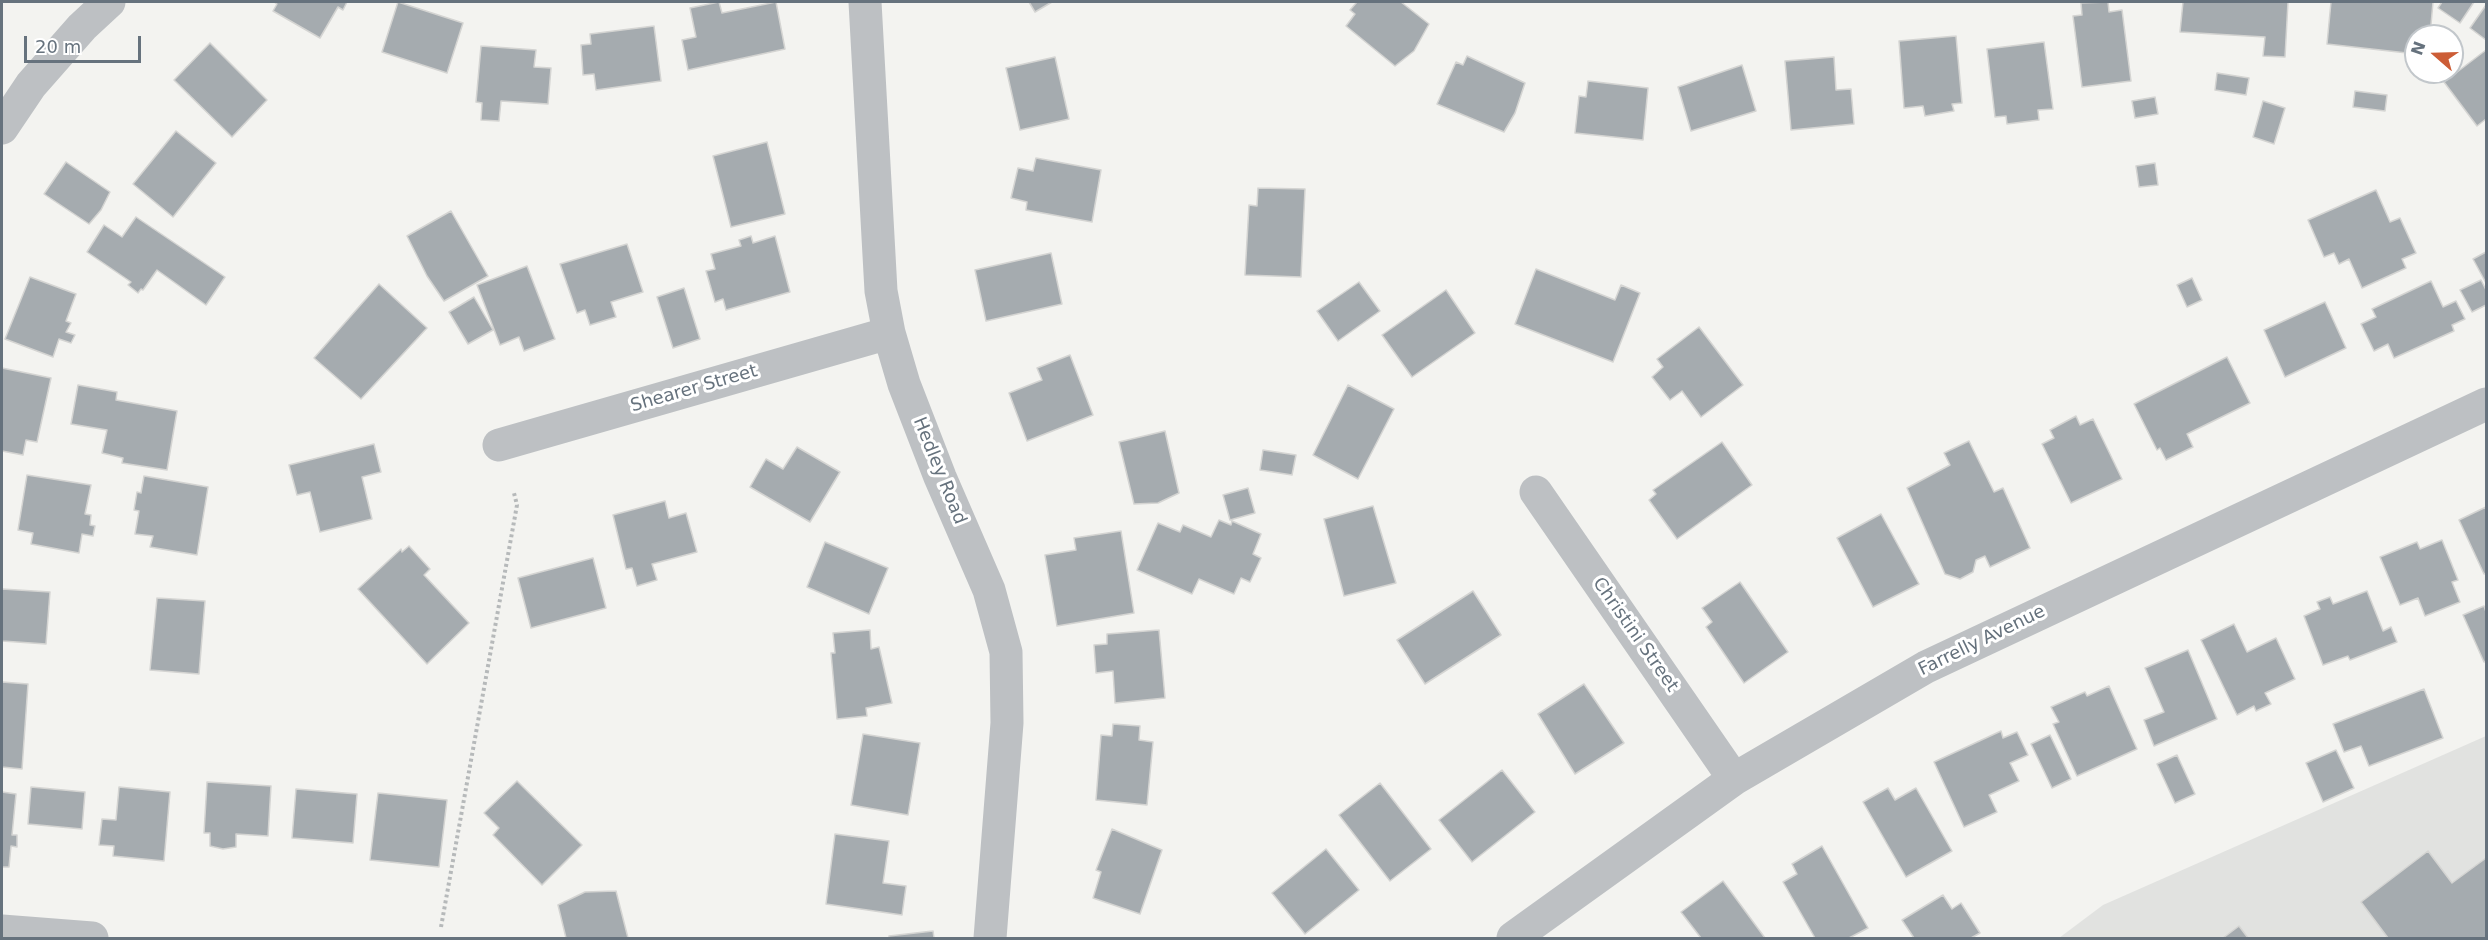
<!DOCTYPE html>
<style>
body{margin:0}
#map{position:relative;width:2488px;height:940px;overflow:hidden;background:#f3f3f0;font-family:"DejaVu Sans",sans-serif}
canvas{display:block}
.frame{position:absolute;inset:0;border:3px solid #66727d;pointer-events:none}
.north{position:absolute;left:2404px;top:24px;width:60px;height:60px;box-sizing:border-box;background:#fff;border:2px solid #c2c7cb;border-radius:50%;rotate:290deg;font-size:16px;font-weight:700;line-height:24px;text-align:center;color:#66727d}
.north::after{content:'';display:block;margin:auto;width:21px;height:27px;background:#cc5d36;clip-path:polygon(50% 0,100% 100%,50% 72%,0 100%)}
.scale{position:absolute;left:24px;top:36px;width:117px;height:27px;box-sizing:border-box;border:3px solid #66727d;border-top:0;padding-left:8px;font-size:18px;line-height:21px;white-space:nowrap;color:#66727d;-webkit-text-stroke:4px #fff;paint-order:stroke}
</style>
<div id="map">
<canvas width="2488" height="940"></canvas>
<div class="frame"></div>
<div class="north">N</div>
<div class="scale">20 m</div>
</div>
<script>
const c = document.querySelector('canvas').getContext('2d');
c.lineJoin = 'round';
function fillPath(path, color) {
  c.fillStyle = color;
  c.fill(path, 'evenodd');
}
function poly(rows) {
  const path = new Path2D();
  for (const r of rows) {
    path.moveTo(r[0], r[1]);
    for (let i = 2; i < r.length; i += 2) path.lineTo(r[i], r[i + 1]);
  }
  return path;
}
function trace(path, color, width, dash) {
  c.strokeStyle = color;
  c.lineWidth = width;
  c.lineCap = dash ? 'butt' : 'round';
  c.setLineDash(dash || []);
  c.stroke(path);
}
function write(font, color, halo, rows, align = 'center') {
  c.font = font + ' "DejaVu Sans",sans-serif';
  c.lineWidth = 6;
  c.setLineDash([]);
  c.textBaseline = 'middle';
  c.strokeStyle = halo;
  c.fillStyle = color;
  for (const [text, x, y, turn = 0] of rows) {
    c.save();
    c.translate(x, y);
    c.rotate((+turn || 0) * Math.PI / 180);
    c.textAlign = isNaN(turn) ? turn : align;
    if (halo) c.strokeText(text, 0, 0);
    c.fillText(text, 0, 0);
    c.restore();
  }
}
fillPath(poly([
 [2486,736,2486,938,2059,938,2103,905]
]), '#e1e2e0');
const building = poly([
 [274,2,347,2,343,10,338,7,320,38,273,11,277,4,274,2],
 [398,2,463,23,447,73,382,52,398,2],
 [719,2,722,13,776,2,785,49,688,70,682,40,696,37,690,8,719,2],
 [1029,2,1052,2,1035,12,1029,2],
 [1357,2,1401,2,1429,24,1414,51,1395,66,1346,26,1355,14,1350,10,1357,2],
 [2108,2,2109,12,2122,10,2131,81,2082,87,2073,16,2082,15,2081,3,2108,2],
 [2183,2,2288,2,2285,57,2263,56,2265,37,2180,32,2183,2],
 [2331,2,2433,2,2430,36,2416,36,2416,54,2327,44,2331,2],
 [2442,2,2474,2,2460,23,2438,8,2442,2],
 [2486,5,2486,40,2470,28,2486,5],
 [654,26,661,81,596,90,594,74,583,75,581,45,591,44,590,34,654,26],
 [1956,36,1962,103,1952,104,1954,111,1925,116,1923,106,1904,108,1899,41,1956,36],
 [2044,42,2053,109,2038,110,2039,120,2007,124,2006,116,1995,117,1987,49,2044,42],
 [210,43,267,100,232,137,174,80,210,43],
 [481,46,536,50,534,67,551,68,548,104,501,101,499,121,481,120,482,103,476,102,481,46],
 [2486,50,2486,119,2477,126,2444,82,2486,50],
 [1467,56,1525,83,1515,113,1504,132,1437,104,1456,62,1463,65,1467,56],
 [1055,57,1069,119,1020,130,1006,68,1055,57],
 [1834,57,1836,90,1851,89,1854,124,1791,130,1785,61,1834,57],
 [1742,65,1756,111,1691,131,1678,87,1742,65],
 [2217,73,2249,78,2246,95,2215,90,2217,73],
 [1588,81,1648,88,1643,140,1575,133,1579,96,1586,97,1588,81],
 [2355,91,2387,95,2385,111,2353,107,2355,91],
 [2155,97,2158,114,2135,118,2132,101,2155,97],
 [2263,101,2285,108,2274,144,2253,137,2263,101],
 [176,131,216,163,173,217,133,184,176,131],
 [767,142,785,214,731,227,713,156,767,142],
 [1036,158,1101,170,1092,222,1026,210,1027,202,1011,198,1018,168,1033,171,1036,158],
 [66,162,110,192,101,210,89,224,44,194,66,162],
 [2155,163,2158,185,2139,187,2136,166,2155,163],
 [1258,188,1305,189,1301,277,1245,275,1249,205,1257,206,1258,188],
 [2376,190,2390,222,2400,218,2416,253,2402,259,2406,268,2362,288,2349,259,2339,264,2334,253,2324,257,2308,220,2376,190],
 [451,211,488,276,444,301,427,276,407,236,451,211],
 [136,217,225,277,206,305,157,270,143,290,141,289,138,293,128,285,131,282,87,252,104,225,122,237,136,217],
 [751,236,753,243,775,236,790,292,726,310,723,299,715,302,706,271,715,269,711,254,741,246,739,240,751,236],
 [627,244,643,292,611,302,616,317,590,325,585,310,577,313,560,264,627,244],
 [2486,252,2486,283,2473,259,2486,252],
 [1051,253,1062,304,986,321,975,270,1051,253],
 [527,266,555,339,524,351,519,337,500,345,477,285,527,266],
 [1536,269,1615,300,1621,285,1640,293,1613,362,1515,324,1536,269],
 [30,277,76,294,66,321,71,323,66,332,75,335,71,343,59,339,53,357,5,339,30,277],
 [2192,278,2202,300,2187,307,2177,285,2192,278],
 [2481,280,2486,290,2486,305,2472,312,2460,290,2481,280],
 [2431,281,2443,307,2456,301,2465,319,2452,325,2454,331,2394,358,2388,344,2374,351,2361,324,2376,317,2372,309,2431,281],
 [1359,282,1380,311,1338,341,1317,311,1359,282],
 [379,284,427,328,361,399,314,358,379,284],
 [684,288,700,339,673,348,657,297,684,288],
 [1446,290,1475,333,1412,377,1382,335,1446,290],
 [474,297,493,330,468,344,449,312,474,297],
 [2325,302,2346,348,2285,377,2264,330,2325,302],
 [1699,327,1743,385,1701,417,1682,391,1670,400,1652,377,1663,367,1657,359,1699,327],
 [1070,355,1093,415,1027,441,1009,393,1042,380,1037,368,1070,355],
 [2227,357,2250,403,2187,434,2193,447,2166,460,2160,448,2157,450,2134,404,2227,357],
 [2,368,51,378,37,442,26,440,23,455,2,451,2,368],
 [78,385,117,392,116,400,177,411,167,470,122,463,123,458,102,453,107,430,71,424,78,385],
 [1348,385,1394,409,1358,479,1313,455,1348,385],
 [2076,416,2080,425,2093,419,2122,479,2071,503,2042,444,2054,438,2050,430,2076,416],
 [1165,431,1179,493,1158,503,1134,504,1119,442,1165,431],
 [1969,441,1994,492,2003,488,2030,548,1990,567,1985,556,1976,560,1973,572,1960,579,1945,574,1907,488,1950,465,1944,453,1969,441],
 [1722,442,1752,485,1677,539,1649,500,1656,494,1653,490,1722,442],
 [374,444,381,472,362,477,372,519,320,532,310,492,297,495,289,465,374,444],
 [797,447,840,472,810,522,750,487,766,459,783,469,797,447],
 [1263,450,1296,455,1292,475,1260,470,1263,450],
 [27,475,91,485,85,514,91,515,90,525,95,526,93,536,82,534,79,553,31,544,33,533,18,530,27,475],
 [144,476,208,487,197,555,150,547,153,536,135,534,139,511,134,510,137,492,141,493,144,476],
 [1248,488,1255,513,1230,520,1223,495,1248,488],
 [665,501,669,518,686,513,697,552,652,564,657,580,637,586,632,568,626,569,613,515,665,501],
 [1373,506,1396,583,1344,596,1324,519,1373,506],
 [2486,507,2486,573,2484,574,2459,520,2486,507],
 [1881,514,1919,584,1873,607,1837,538,1881,514],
 [1219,520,1231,525,1232,521,1261,534,1253,554,1261,558,1250,582,1241,578,1234,594,1199,579,1192,594,1137,570,1158,523,1180,532,1183,525,1211,537,1219,520],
 [1121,531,1134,613,1057,626,1045,555,1076,550,1074,538,1121,531],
 [2442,540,2458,580,2452,582,2460,602,2425,616,2418,598,2400,605,2380,557,2417,542,2420,549,2442,540],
 [825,542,888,568,869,614,807,587,825,542],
 [409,546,430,569,424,575,469,623,427,664,358,589,401,549,402,552,409,546],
 [593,558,606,608,531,628,518,578,593,558],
 [1740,582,1788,652,1744,683,1706,627,1712,622,1702,608,1740,582],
 [2,589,50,592,46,644,2,641,2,589],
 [1473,591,1501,635,1425,684,1397,640,1473,591],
 [2367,591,2383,631,2391,627,2397,642,2350,660,2348,656,2323,665,2304,616,2320,609,2317,602,2330,597,2333,604,2367,591],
 [157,598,205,601,199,674,150,670,157,598],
 [2484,606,2486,612,2486,661,2484,662,2463,615,2484,606],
 [2234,624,2247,652,2276,638,2295,679,2265,693,2271,704,2256,711,2254,706,2237,715,2201,640,2234,624],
 [870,630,871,649,879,647,892,703,866,708,867,716,837,719,831,653,835,653,833,633,870,630],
 [1159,630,1165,698,1115,703,1113,671,1096,673,1094,645,1107,644,1107,634,1159,630],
 [2188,650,2217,719,2154,746,2144,720,2164,712,2145,668,2188,650],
 [2,682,28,684,22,769,2,767,2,682],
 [1584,684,1624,743,1575,774,1538,714,1584,684],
 [2109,686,2137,749,2077,776,2053,724,2059,722,2051,707,2085,692,2087,696,2109,686],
 [2424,689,2443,738,2369,766,2361,746,2344,752,2333,724,2424,689],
 [1113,724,1140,726,1139,740,1153,742,1147,805,1096,800,1101,735,1112,736,1113,724],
 [2001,731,2003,738,2017,732,2028,755,2010,763,2019,781,1989,795,1997,812,1964,827,1934,762,2001,731],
 [863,734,920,743,908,815,851,805,863,734],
 [2050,735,2071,779,2052,788,2031,744,2050,735],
 [2336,750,2354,788,2323,802,2306,763,2336,750],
 [2177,755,2195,794,2175,803,2157,764,2177,755],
 [1502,770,1535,812,1472,862,1439,820,1502,770],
 [517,781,582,845,542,885,493,835,499,828,484,813,517,781],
 [207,782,271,786,268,836,236,834,236,847,223,849,210,846,210,833,204,833,207,782],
 [1380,783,1431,849,1390,881,1339,815,1380,783],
 [31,787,85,792,82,829,28,824,31,787],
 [119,787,170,792,164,861,113,856,114,846,99,845,102,819,116,820,119,787],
 [1888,788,1895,800,1916,788,1952,851,1906,877,1863,802,1888,788],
 [296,789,357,794,353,843,292,838,296,789],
 [2,792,16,794,12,835,17,835,17,847,11,846,9,867,2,867,2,792],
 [378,793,447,800,439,867,370,860,378,793],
 [1112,829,1162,850,1140,914,1093,898,1101,872,1096,870,1112,829],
 [835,834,889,841,883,883,906,886,902,915,826,904,835,834],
 [1822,846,1868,928,1849,938,1815,938,1783,882,1797,874,1792,864,1822,846],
 [1326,849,1359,890,1305,934,1272,893,1326,849],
 [2428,851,2452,883,2486,858,2486,938,2388,938,2361,902,2428,851],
 [1723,881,1765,938,1701,938,1681,912,1723,881],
 [616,891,628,938,566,938,558,905,585,892,616,891],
 [1943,895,1952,909,1961,903,1980,933,1971,938,1914,938,1902,920,1943,895],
 [2239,926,2248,938,2223,938,2239,926],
 [933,931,934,938,889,938,889,936,933,931]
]);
fillPath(building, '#a5abaf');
trace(building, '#d4d4d2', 1.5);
trace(poly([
 [441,927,517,505,514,493]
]), '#b6b9ba', 4, [3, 3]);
trace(poly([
 [865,2,881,291,889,333,904,384,940,477,989,590,1006,652,1007,723,990,938],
 [2,128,31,85,82,27,109,2],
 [499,445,889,333],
 [1536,492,1734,779],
 [2,931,92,938],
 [1513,938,1734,779,1926,667,2486,404]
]), '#bdc0c3', 33);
write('18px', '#66727d', '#fff', [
 ["Shearer Street",694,389,-16],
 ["Hedley Road",939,471,68],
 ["Christini Street",1635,635,55],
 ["Farrelly Avenue",1982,641,-26]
]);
</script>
